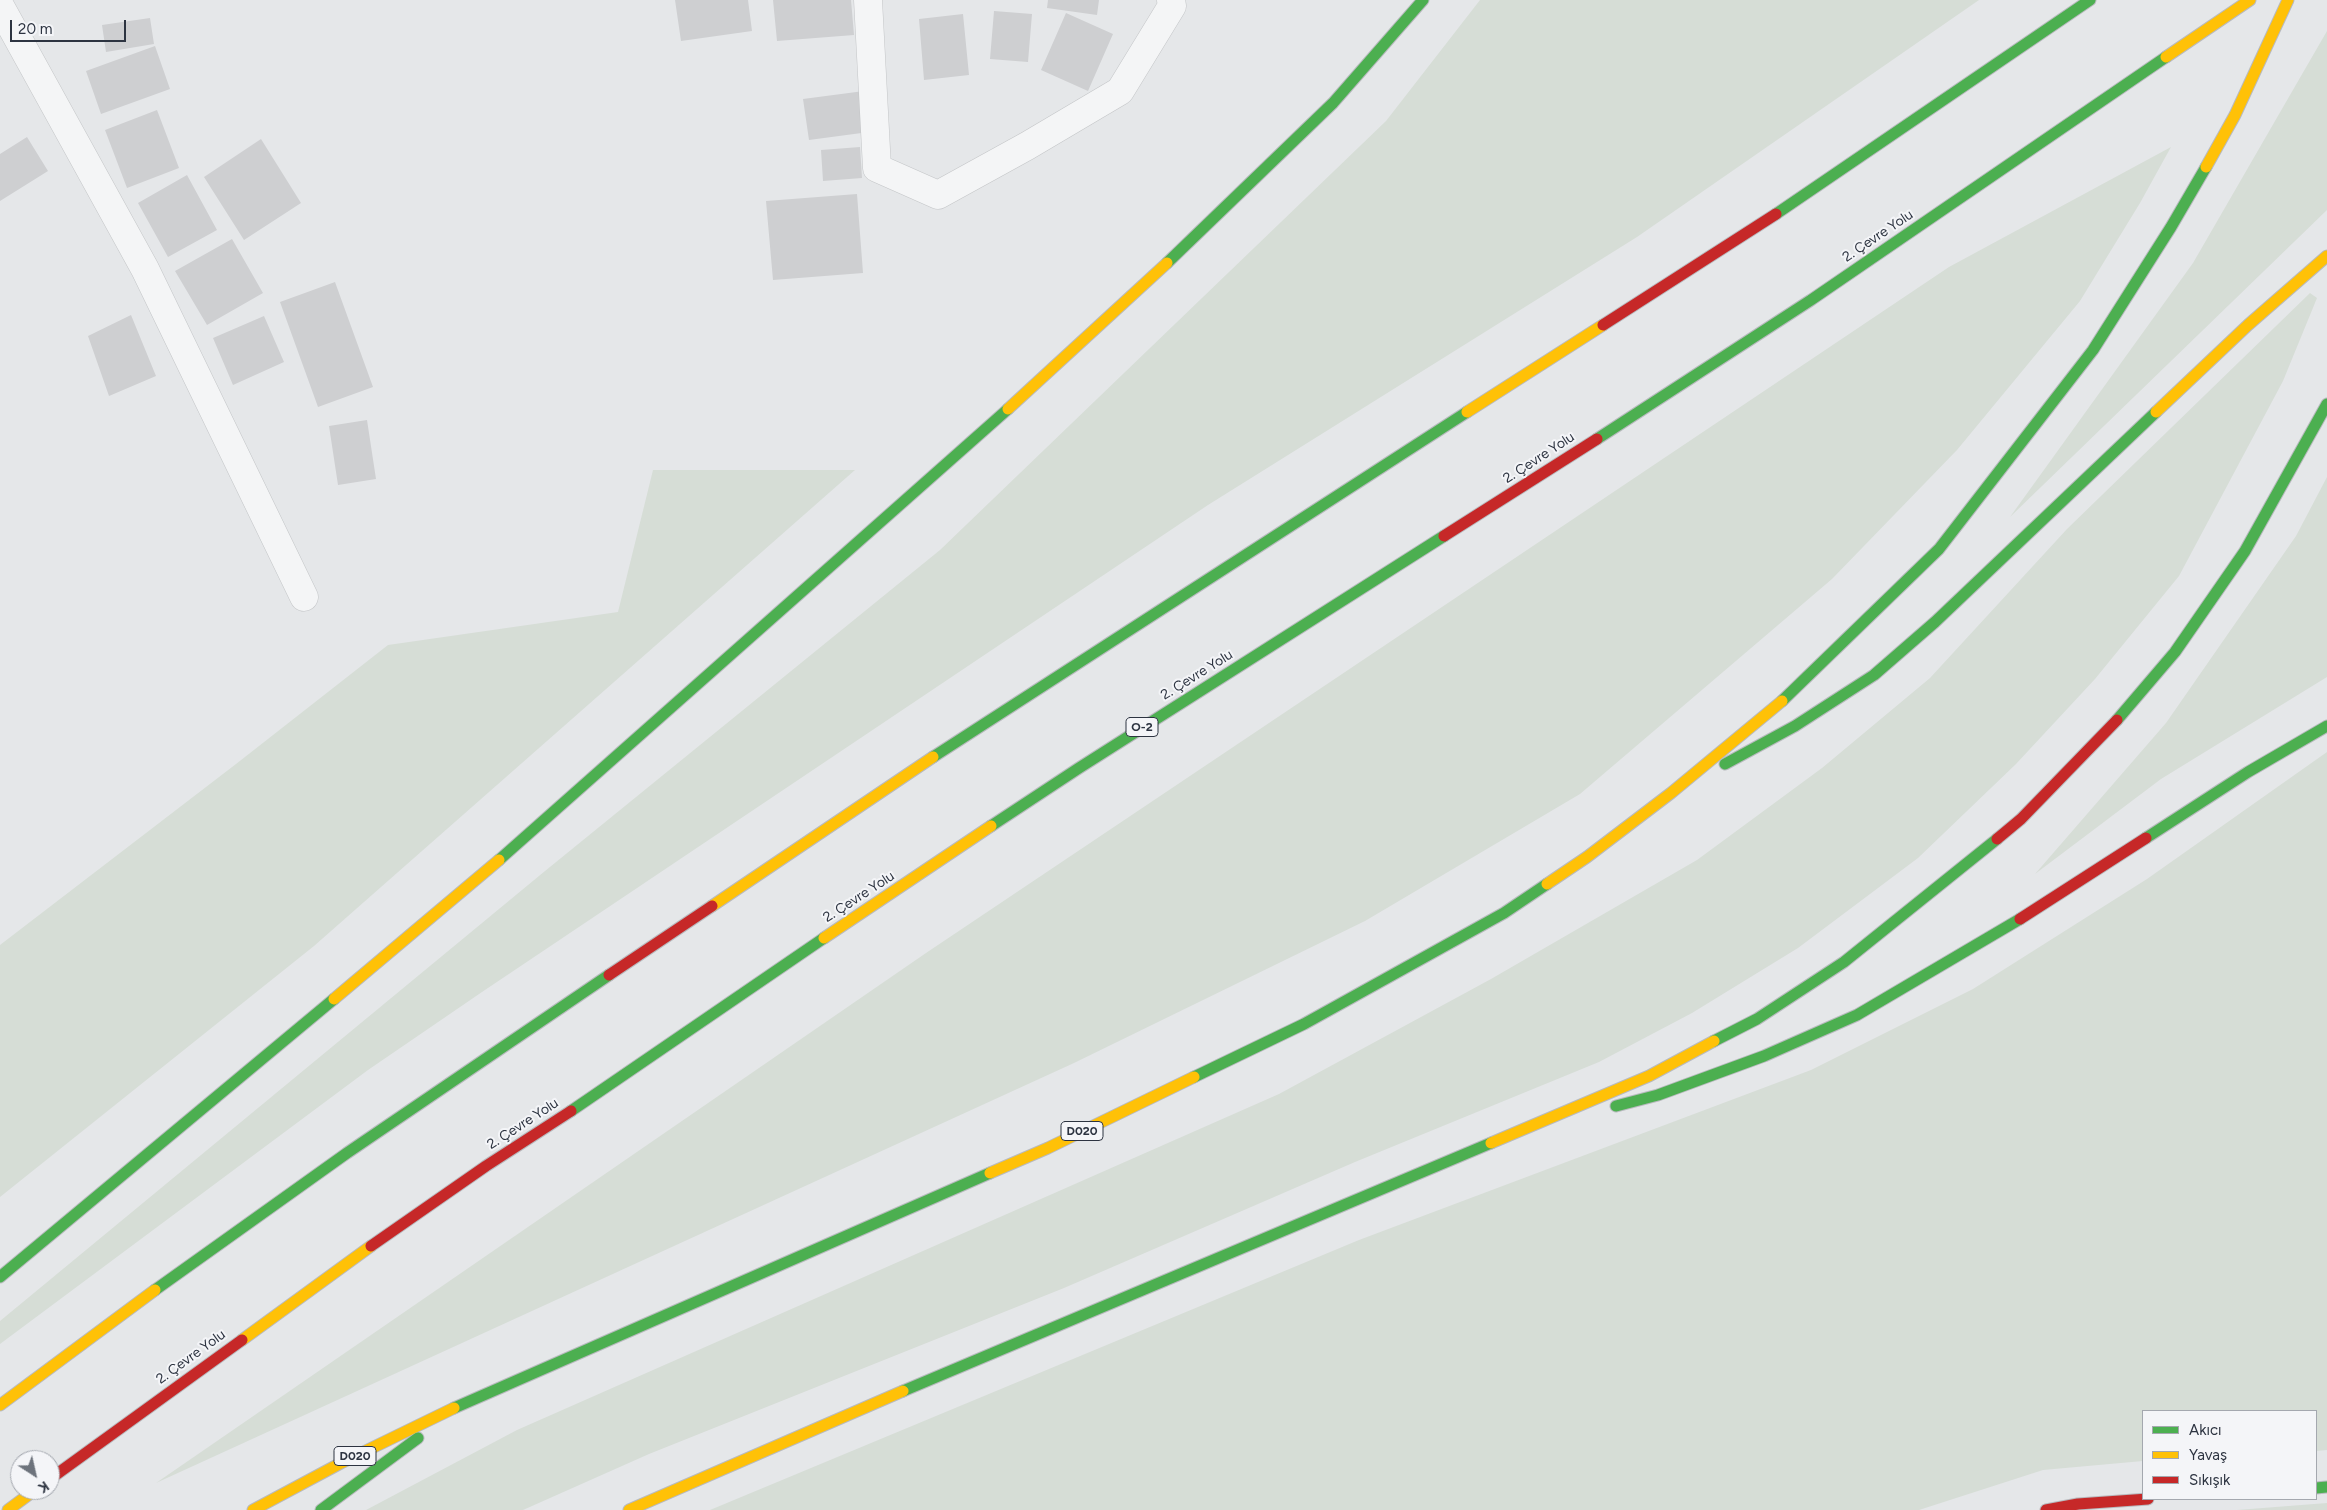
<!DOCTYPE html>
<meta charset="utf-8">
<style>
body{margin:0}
#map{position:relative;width:2327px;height:1510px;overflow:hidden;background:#e5e7e9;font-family:Figtree,sans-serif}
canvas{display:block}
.legend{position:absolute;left:2142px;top:1410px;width:175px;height:90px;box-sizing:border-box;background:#f4f5f8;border:1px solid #a4a8af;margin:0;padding:6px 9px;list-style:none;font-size:15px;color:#2d3441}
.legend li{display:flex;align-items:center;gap:10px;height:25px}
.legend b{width:25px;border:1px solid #a4a8af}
.north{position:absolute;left:10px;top:1450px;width:50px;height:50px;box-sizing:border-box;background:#f4f5f8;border:1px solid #a4a8af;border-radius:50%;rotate:145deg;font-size:14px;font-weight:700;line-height:20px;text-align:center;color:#2d3441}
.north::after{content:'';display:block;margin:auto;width:18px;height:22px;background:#6d737c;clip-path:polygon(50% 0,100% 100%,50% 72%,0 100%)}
.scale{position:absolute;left:10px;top:20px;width:116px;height:22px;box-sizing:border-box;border:2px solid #2d3441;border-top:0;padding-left:6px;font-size:15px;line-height:18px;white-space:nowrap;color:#2d3441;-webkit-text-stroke:4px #f4f5f8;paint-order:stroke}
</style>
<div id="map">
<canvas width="2327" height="1510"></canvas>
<ul class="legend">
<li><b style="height:6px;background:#4caf50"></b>Akıcı</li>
<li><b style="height:6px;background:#ffc107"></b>Yavaş</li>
<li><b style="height:6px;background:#c62828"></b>Sıkışık</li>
</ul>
<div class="north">K</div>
<div class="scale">20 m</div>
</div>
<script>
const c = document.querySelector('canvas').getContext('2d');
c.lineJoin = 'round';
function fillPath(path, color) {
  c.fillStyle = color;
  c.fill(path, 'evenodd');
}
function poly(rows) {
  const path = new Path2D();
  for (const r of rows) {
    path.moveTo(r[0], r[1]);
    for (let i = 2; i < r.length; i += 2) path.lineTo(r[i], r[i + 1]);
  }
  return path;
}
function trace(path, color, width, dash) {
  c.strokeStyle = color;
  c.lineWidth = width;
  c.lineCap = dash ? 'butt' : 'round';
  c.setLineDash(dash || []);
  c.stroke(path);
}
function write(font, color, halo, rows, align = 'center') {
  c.font = font + ' Figtree,sans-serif';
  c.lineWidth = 4;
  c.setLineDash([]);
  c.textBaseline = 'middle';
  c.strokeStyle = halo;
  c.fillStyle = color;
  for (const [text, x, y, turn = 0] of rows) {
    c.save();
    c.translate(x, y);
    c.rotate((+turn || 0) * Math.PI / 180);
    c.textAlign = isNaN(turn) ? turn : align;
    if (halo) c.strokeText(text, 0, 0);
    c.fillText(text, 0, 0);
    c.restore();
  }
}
fillPath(poly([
 [1480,0,1979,0,1637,237,1208,505,482,992,368,1070,0,1344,0,1321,545,871,940,550,1386,121],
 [2327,31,2327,210,2010,517,2193,263],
 [2171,147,2140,203,2080,301,1957,450,1832,579,1580,794,1365,921,1074,1063,156,1483,926,953,1949,267],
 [2310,293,2317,298,2283,381,2179,576,2095,679,2016,764,1918,858,1798,948,1692,1013,1599,1062,1355,1162,1064,1288,649,1454,523,1510,366,1510,517,1430,1279,1094,1491,979,1697,860,1822,768,1930,678,2067,529],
 [653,470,855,470,314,946,0,1197,0,945,236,764,388,645,618,612],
 [2327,477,2327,677,2161,779,2035,874,2166,723,2296,536],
 [2327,752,2327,1450,2316,1451,2316,1411,2143,1411,2143,1461,2043,1470,1919,1510,710,1510,1359,1240,1811,1070,1973,989,2147,879],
 [2327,1503,2327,1510,2237,1510]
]), '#d6ddd6');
fillPath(poly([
 [675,0,748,0,752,31,681,41],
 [773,0,851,0,854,35,777,41],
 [1048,0,1099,0,1097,15,1047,8],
 [994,11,1032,14,1028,62,990,59],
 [1066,13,1113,34,1088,91,1041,70],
 [963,14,969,75,924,80,919,19],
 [150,18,154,44,106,52,102,25],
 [155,46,170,89,101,114,86,71],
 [864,91,869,132,809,140,803,99],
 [157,110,179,168,127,188,105,130],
 [27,137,48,171,0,201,0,154],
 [261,139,301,203,244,240,204,177],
 [860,147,862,178,823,181,821,150],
 [187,175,217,230,168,257,138,203],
 [857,194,863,273,773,280,766,201],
 [232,239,263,293,207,325,175,271],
 [335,282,373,387,318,407,280,302],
 [131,315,156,376,109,396,88,336],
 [264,316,284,362,233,385,213,338],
 [367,420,376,479,338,485,329,426]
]), '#cecfd1');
const street = poly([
 [868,0,877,168,938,195,1027,146,1120,91,1172,6,1171,0],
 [0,6,145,269,304,597]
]);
const fast = poly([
 [1776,214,2090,0],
 [1167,263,1333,103,1423,0],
 [1597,439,1811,300,2166,57],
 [1782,701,1939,549,2093,350,2171,227,2206,167],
 [2117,720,2175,652,2245,551,2327,404],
 [933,757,1467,412],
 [1725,764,1795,726,1874,675,1935,622,2156,412],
 [991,826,1079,768,1444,536],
 [2146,838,2248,772,2327,726],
 [499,860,1008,409],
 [1714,1041,1757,1019,1844,962,1997,839],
 [1194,1077,1304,1024,1504,913,1547,884],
 [1616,1106,1658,1095,1764,1056,1857,1015,2020,919],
 [571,1111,824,938],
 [0,1277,334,999],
 [155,1290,347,1153,609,975],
 [903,1391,1491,1143],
 [454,1408,990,1173],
 [2316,1488,2327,1487],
 [321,1510,418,1438]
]);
const slow = poly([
 [2166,57,2250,0],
 [2206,167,2235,115,2288,0],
 [1008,409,1167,263],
 [1467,412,1603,325],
 [2156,412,2248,325,2327,256],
 [1547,884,1587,857,1671,793,1782,701],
 [712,906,933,757],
 [824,938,991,826],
 [334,999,499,860],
 [1491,1143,1649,1076,1714,1041],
 [990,1173,1048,1148,1194,1077],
 [242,1340,371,1246],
 [0,1405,155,1290],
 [8,1510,35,1490],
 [253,1510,341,1463,454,1408],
 [629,1510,903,1391]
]);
const jam = poly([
 [1603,325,1776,214],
 [1444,536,1597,439],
 [1997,839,2021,819,2117,720],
 [2020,919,2146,838],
 [609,975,712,906],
 [371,1246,486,1166,571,1111],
 [50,1479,242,1340],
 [2046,1510,2078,1504,2148,1499]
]);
trace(street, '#c3c5c7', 29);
trace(fast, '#b8babe', 13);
trace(slow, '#b8babe', 13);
trace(jam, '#b8babe', 13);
trace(street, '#f4f5f6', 28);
trace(fast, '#4caf50', 11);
trace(slow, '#ffc107', 11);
trace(jam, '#c62828', 11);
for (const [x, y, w] of [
 [1142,727,32],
 [1082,1131,42],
 [355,1456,42]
]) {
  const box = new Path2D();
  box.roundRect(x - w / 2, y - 9.5, w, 19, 4);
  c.fillStyle = '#f4f5f8';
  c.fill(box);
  trace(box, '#2d3441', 1);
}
write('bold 12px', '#2d3441', null, [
 ["O-2",1142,727],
 ["D020",1082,1131],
 ["D020",355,1456]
]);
write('14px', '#2d3441', '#f4f5f8', [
 ["2. Çevre Yolu",1878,236,-34],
 ["2. Çevre Yolu",1539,458,-33],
 ["2. Çevre Yolu",1197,675,-32],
 ["2. Çevre Yolu",859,897,-33],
 ["2. Çevre Yolu",523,1124,-33],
 ["2. Çevre Yolu",191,1357,-36]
]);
</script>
